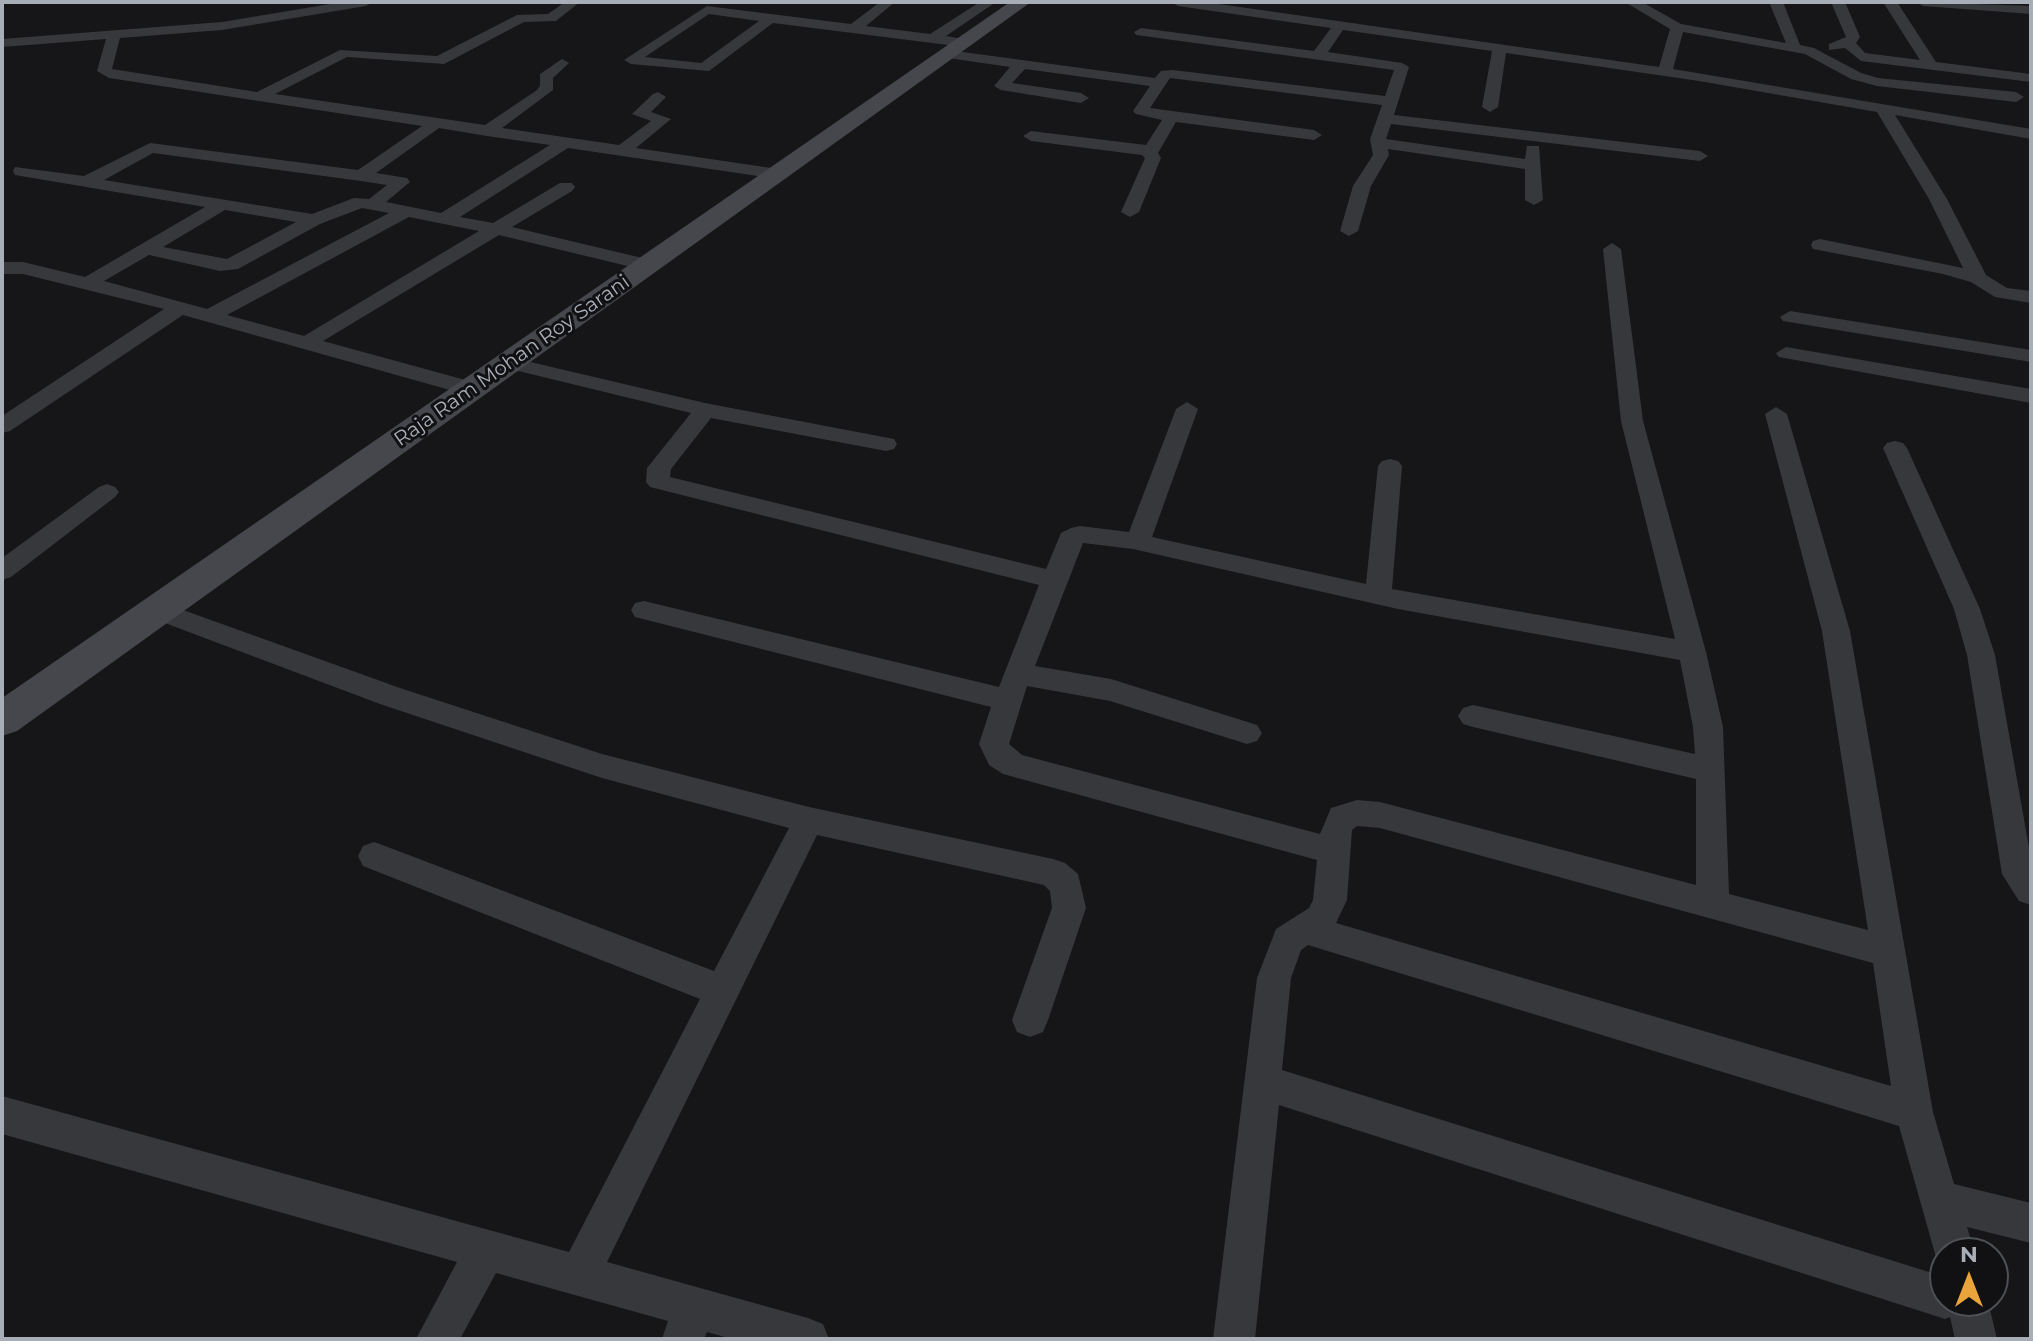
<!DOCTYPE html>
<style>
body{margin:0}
#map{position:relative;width:2033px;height:1341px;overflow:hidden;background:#161618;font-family:Montserrat,sans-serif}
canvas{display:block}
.frame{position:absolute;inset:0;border:4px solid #a8aeb7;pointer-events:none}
.north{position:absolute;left:1929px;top:1237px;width:80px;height:80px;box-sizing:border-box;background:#111113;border:2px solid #4d5055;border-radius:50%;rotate:0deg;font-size:22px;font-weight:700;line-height:32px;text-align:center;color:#a8aeb7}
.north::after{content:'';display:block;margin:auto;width:28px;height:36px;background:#e9a43c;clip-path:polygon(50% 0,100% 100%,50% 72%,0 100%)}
</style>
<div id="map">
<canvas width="2033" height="1341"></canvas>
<div class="frame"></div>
<div class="north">N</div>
</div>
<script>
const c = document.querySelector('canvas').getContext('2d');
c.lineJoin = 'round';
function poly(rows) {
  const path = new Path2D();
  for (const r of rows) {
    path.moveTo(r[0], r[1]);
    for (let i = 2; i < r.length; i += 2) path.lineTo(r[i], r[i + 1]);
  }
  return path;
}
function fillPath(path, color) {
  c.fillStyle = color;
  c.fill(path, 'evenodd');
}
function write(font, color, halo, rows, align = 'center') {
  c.font = font + ' Montserrat,sans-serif';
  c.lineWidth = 6;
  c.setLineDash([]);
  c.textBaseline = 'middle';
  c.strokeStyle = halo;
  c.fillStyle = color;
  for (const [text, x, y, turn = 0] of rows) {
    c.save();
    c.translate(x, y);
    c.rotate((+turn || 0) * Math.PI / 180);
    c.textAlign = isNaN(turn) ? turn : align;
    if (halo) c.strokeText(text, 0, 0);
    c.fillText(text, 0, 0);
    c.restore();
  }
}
fillPath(poly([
 [342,2,373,2,366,6,222,30,120,38,112,69,257,92,340,50,437,56,517,15,548,14,565,2,580,2,556,21,524,22,444,64,347,57,275,94,485,125,537,90,540,86,540,74,562,59,569,63,553,78,553,90,502,128,619,145,651,121,632,114,653,94,658,92,666,97,651,112,671,119,636,148,778,169,786,174,778,179,568,148,460,217,493,223,560,183,572,183,575,187,572,191,512,227,655,261,657,265,655,269,648,271,499,235,323,341,480,384,483,389,480,394,464,394,183,315,10,431,2,433,2,416,164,309,23,274,2,274,2,262,23,262,85,277,205,207,21,176,15,175,13,171,15,167,84,176,150,143,358,170,422,126,109,78,97,71,106,39,2,47,2,39,222,22,342,2],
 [439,128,487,136,550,145,441,213,386,202,410,182,407,178,376,173,439,128],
 [153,153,361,181,387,185,369,199,354,198,312,214,104,180,153,153],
 [362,208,389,213,207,309,104,281,149,255,220,271,238,269,320,224,362,208],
 [225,210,296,222,227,259,163,247,225,210],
 [409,217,479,231,304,336,227,315,409,217],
 [880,2,895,2,866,26,930,34,980,2,996,2,946,36,969,40,971,43,964,47,773,23,709,71,631,64,624,60,707,6,851,24,880,2],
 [709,14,759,21,701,63,645,57,709,14],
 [1171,2,1205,2,1659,67,1670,29,1625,2,1642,2,1681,24,1786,43,1769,2,1783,2,1800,45,1814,48,1861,73,1878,78,2016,92,2024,97,2016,102,1877,86,1851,79,1805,54,1683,32,1673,69,2031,129,2031,139,1895,115,1947,199,1986,275,2007,288,2031,291,2031,303,1995,297,1971,282,1943,274,1813,249,1811,245,1813,241,1820,239,1963,268,1929,199,1877,112,1699,81,1506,53,1498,107,1490,112,1482,107,1492,51,1343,30,1328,52,1402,63,1409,67,1394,115,1700,151,1708,156,1700,161,1391,124,1386,139,1525,159,1527,146,1539,146,1543,200,1534,205,1525,200,1525,169,1388,149,1389,155,1371,186,1358,231,1349,236,1340,231,1353,186,1373,155,1370,139,1382,105,1170,78,1150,108,1314,130,1322,135,1314,140,1176,122,1158,153,1161,158,1139,212,1130,217,1121,212,1145,158,1142,155,1031,141,1023,136,1031,131,1146,145,1162,120,1136,114,1133,111,1150,86,1025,69,1012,83,1081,93,1089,98,1081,103,1001,90,994,86,1010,67,948,58,941,54,948,50,1155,78,1161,71,1173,70,1385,96,1394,70,1136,35,1134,32,1141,28,1314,51,1331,28,1178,6,1171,2],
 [1831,2,1845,2,1860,37,1856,43,1865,53,1920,60,1883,2,1897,2,1936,62,2031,74,2031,82,1861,61,1845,48,1829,50,1829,44,1846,37,1831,2],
 [1916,2,2031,6,2031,14,1923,6,1916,2],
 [1612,243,1621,249,1643,421,1706,652,1723,727,1729,894,1868,930,1822,631,1765,414,1776,407,1787,414,1850,631,1933,1112,1954,1184,2031,1203,2031,1243,1967,1227,1975,1253,1945,1253,1945,1270,1939,1268,1899,1126,1308,945,1301,950,1291,978,1282,1070,1945,1277,1945,1301,1988,1301,1997,1339,1955,1339,1950,1317,1945,1319,1279,1105,1255,1339,1213,1339,1257,978,1276,929,1309,908,1313,900,1317,860,1003,774,989,765,979,744,991,707,635,617,631,610,635,603,644,601,999,687,1039,585,650,487,646,482,647,468,691,413,502,367,498,363,509,357,705,403,894,439,897,444,894,449,886,451,711,418,671,469,670,477,1046,569,1061,533,1071,528,1080,526,1129,532,1176,409,1187,402,1198,409,1152,537,1366,584,1378,466,1382,461,1390,459,1398,461,1402,466,1392,589,1675,639,1621,421,1603,249,1612,243],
 [1083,543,1133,549,1398,609,1680,660,1693,727,1695,754,1473,705,1463,708,1458,716,1463,724,1473,727,1696,779,1696,885,1380,802,1357,800,1331,808,1320,834,1022,755,1009,744,1027,686,1110,701,1247,744,1257,741,1262,733,1257,725,1111,679,1035,666,1083,543],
 [1357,826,1380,828,1873,963,1891,1086,1336,923,1347,900,1352,830,1357,826],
 [1790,311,2031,350,2031,362,1783,321,1780,317,1790,311],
 [1786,347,2031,389,2031,403,1779,357,1776,353,1786,347],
 [1895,441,1903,443,1907,448,1980,609,1995,655,2031,859,2031,905,2019,901,2002,874,1967,655,1954,609,1883,448,1887,443,1895,441],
 [107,484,115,487,119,492,115,497,11,577,2,580,2,558,99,487,107,484],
 [158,601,400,688,602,754,809,807,1053,859,1065,863,1078,874,1086,908,1048,1020,1043,1032,1030,1037,1017,1032,1012,1020,1052,908,1050,891,1044,885,817,835,607,1262,808,1318,823,1324,829,1339,732,1339,707,1332,704,1339,662,1339,668,1321,496,1273,460,1339,416,1339,457,1262,2,1134,2,1096,569,1252,700,999,363,866,358,856,363,846,374,842,385,846,714,971,789,828,602,778,380,704,149,617,145,610,149,603,158,601]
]), '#37383c');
fillPath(poly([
 [1010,2,1031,2,17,731,2,736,2,698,1010,2]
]), '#45474c');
write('20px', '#a8aeb7', '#111113', [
 ["Raja Ram Mohan Roy Sarani",512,361,-35]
]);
</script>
